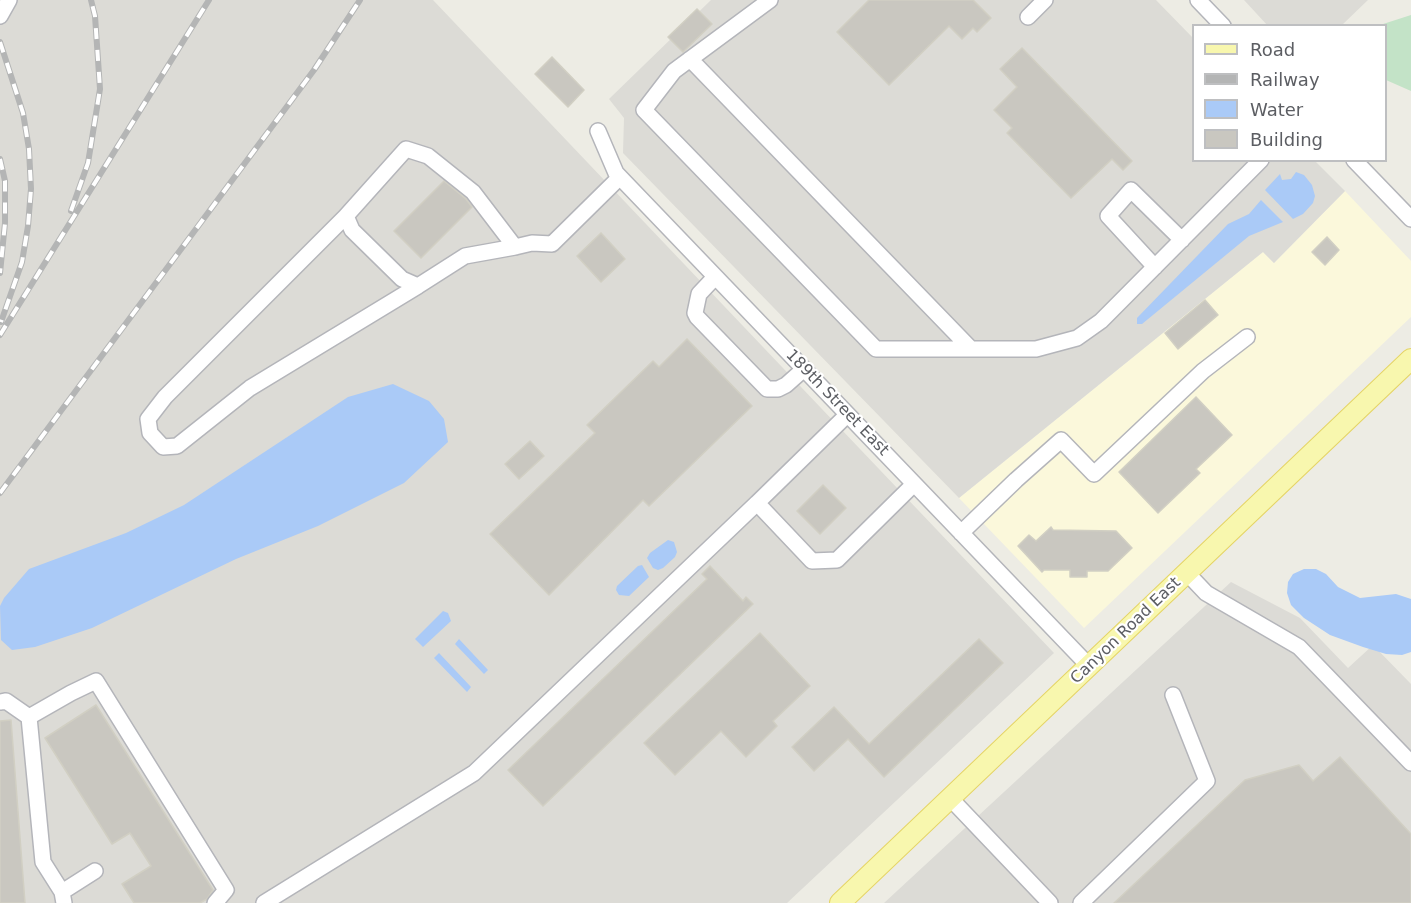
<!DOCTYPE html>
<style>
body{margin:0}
#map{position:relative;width:1411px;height:903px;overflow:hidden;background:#edece4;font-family:"DejaVu Sans",sans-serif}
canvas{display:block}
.legend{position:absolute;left:1192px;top:24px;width:195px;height:138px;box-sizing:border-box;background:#fff;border:2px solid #bebfc1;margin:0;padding:8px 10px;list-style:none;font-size:18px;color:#5c5e63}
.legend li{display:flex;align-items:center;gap:12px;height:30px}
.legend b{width:30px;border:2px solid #bebfc1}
</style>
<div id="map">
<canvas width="1411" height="903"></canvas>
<ul class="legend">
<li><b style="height:8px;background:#f8f7ae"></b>Road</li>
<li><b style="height:8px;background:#b4b5b5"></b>Railway</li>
<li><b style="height:16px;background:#aacaf7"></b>Water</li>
<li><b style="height:16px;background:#c9c7c0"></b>Building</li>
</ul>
</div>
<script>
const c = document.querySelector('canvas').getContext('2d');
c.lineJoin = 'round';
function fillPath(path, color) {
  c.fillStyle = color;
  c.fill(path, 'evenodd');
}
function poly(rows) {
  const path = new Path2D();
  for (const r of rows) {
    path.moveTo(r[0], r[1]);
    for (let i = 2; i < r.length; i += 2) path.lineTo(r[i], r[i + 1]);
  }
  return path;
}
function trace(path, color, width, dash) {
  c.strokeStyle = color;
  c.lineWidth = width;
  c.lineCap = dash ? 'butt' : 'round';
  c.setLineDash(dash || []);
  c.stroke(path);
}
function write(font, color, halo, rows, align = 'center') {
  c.font = font + ' "DejaVu Sans",sans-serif';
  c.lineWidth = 4.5;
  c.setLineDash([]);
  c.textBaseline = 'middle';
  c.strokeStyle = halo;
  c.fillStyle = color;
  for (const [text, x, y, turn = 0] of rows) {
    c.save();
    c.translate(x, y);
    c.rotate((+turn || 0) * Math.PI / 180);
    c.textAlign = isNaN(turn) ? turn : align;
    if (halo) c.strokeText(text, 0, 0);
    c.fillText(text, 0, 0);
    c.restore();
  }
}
fillPath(poly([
 [1345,191,1411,261,1411,317,1084,628,959,498,1263,252,1274,263]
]), '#fbf8db');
fillPath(poly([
 [0,0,433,0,1054,653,787,903,0,903],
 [711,0,1156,0,1193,38,1194,160,1315,161,1345,191,1274,263,1263,252,959,498,623,153,624,118,609,99],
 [1244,0,1368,0,1342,25,1268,26],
 [1231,582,1300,618,1348,668,1373,645,1411,684,1411,903,884,903]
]), '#dcdbd6');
fillPath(poly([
 [1411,15,1411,91,1386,80,1386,26,1380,25]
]), '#c3e3c7');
fillPath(poly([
 [1296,172,1304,175,1312,185,1315,196,1313,203,1303,214,1293,219,1265,190,1280,174,1282,180,1291,179],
 [1261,200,1283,222,1249,236,1142,324,1137,324,1137,318,1228,224,1249,214],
 [393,384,429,401,444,419,448,442,404,483,318,526,236,559,92,628,35,647,12,650,1,640,0,606,4,598,29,569,126,533,184,505,348,397],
 [668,540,674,542,677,552,675,557,663,568,658,570,653,568,647,558,650,553],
 [642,565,649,577,629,596,619,595,616,590,617,586,638,566],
 [1304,569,1316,569,1326,574,1338,587,1360,598,1396,594,1411,599,1411,652,1402,655,1386,654,1363,647,1330,635,1304,618,1291,605,1287,593,1288,582,1293,574],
 [443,611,448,613,451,621,423,647,415,639],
 [459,639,488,670,484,674,455,644],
 [439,653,471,687,467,692,434,658]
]), '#aacaf7');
const building = poly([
 [869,0,973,0,991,18,977,32,973,28,962,39,949,26,889,85,837,32,869,0],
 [697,9,712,24,683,52,668,37,697,9],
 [1022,48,1132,161,1123,170,1112,159,1071,198,1007,133,1012,128,994,110,1017,87,1000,69,1022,48],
 [552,57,584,90,568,107,535,74,552,57],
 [444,181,466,199,472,207,421,258,394,231,444,181],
 [601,233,625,259,601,282,577,256,601,233],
 [1327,237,1339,250,1325,265,1312,252,1327,237],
 [1205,300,1218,315,1178,349,1165,333,1205,300],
 [687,339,752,406,649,506,643,500,549,595,490,534,595,433,587,425,653,361,659,367,687,339],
 [1196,397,1232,435,1196,469,1200,473,1158,513,1119,472,1196,397],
 [530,441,544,456,519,479,505,464,530,441],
 [823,485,846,508,820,534,797,511,823,485],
 [1051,527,1053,530,1116,531,1132,548,1108,571,1087,571,1087,577,1070,577,1070,570,1044,570,1042,572,1018,546,1029,535,1036,541,1051,527],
 [710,566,743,601,746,597,753,604,543,806,508,770,707,579,702,574,710,566],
 [760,633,810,686,773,721,777,726,746,757,721,731,675,775,644,743,760,633],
 [979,639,1003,663,884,777,848,739,814,771,792,747,834,707,869,744,979,639],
 [96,705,213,890,207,899,200,903,134,903,122,884,151,866,130,833,112,844,45,738,96,705],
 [11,720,25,903,0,903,0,721,11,720],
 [1340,757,1411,834,1411,903,1114,903,1245,780,1299,765,1313,781,1340,757]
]);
fillPath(building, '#c9c7c0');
trace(building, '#d1cfc3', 1.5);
const minor = poly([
 [770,0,674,71,644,110,876,349,1036,349,1077,338,1101,321,1261,160],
 [1198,0,1223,26],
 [0,16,9,0],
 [1028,17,1045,0],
 [690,59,970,348],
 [598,131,616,173,1089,666],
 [1354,160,1411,219],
 [346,216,165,397,148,419,150,433,163,447,177,446,250,388,418,286],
 [515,247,473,192,428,156,406,149,346,216,352,230,402,279,418,286,465,256,515,247,532,243,552,244,620,177],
 [1155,267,1108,216,1131,190,1182,240],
 [715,277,699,294,695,313,697,317,767,389,778,389,786,385,804,369],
 [847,415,757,503,812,561,837,560,914,484],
 [961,533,1016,480,1061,440,1094,474,1203,371,1247,337],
 [1187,573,1206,593,1299,647,1411,763],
 [0,702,6,701,29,717],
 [951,799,1050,903],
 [62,892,95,871],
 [64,903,62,892,43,862,29,717,71,693,96,681,226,890,215,903],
 [264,903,474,773,757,503],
 [1081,903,1207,781,1173,695]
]);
const major = poly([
 [840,903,1411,359]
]);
trace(minor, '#b4b5ba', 18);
trace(major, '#e5d465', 22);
trace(minor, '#fff', 15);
trace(major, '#f8f7ae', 20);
const rail = poly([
 [0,42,23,113,29,149,31,189,28,226,22,262,1,322],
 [0,159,5,181,5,223,0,273],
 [71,211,88,163,100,89,95,16,91,0],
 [0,335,209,0],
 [0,493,314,70,360,0]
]);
trace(rail, '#b4b5b5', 6);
trace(rail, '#fff', 4, [11]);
write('16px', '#5c5e63', '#fff', [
 ["189th Street East",837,403,46],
 ["Canyon Road East",1126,631,-44]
]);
</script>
